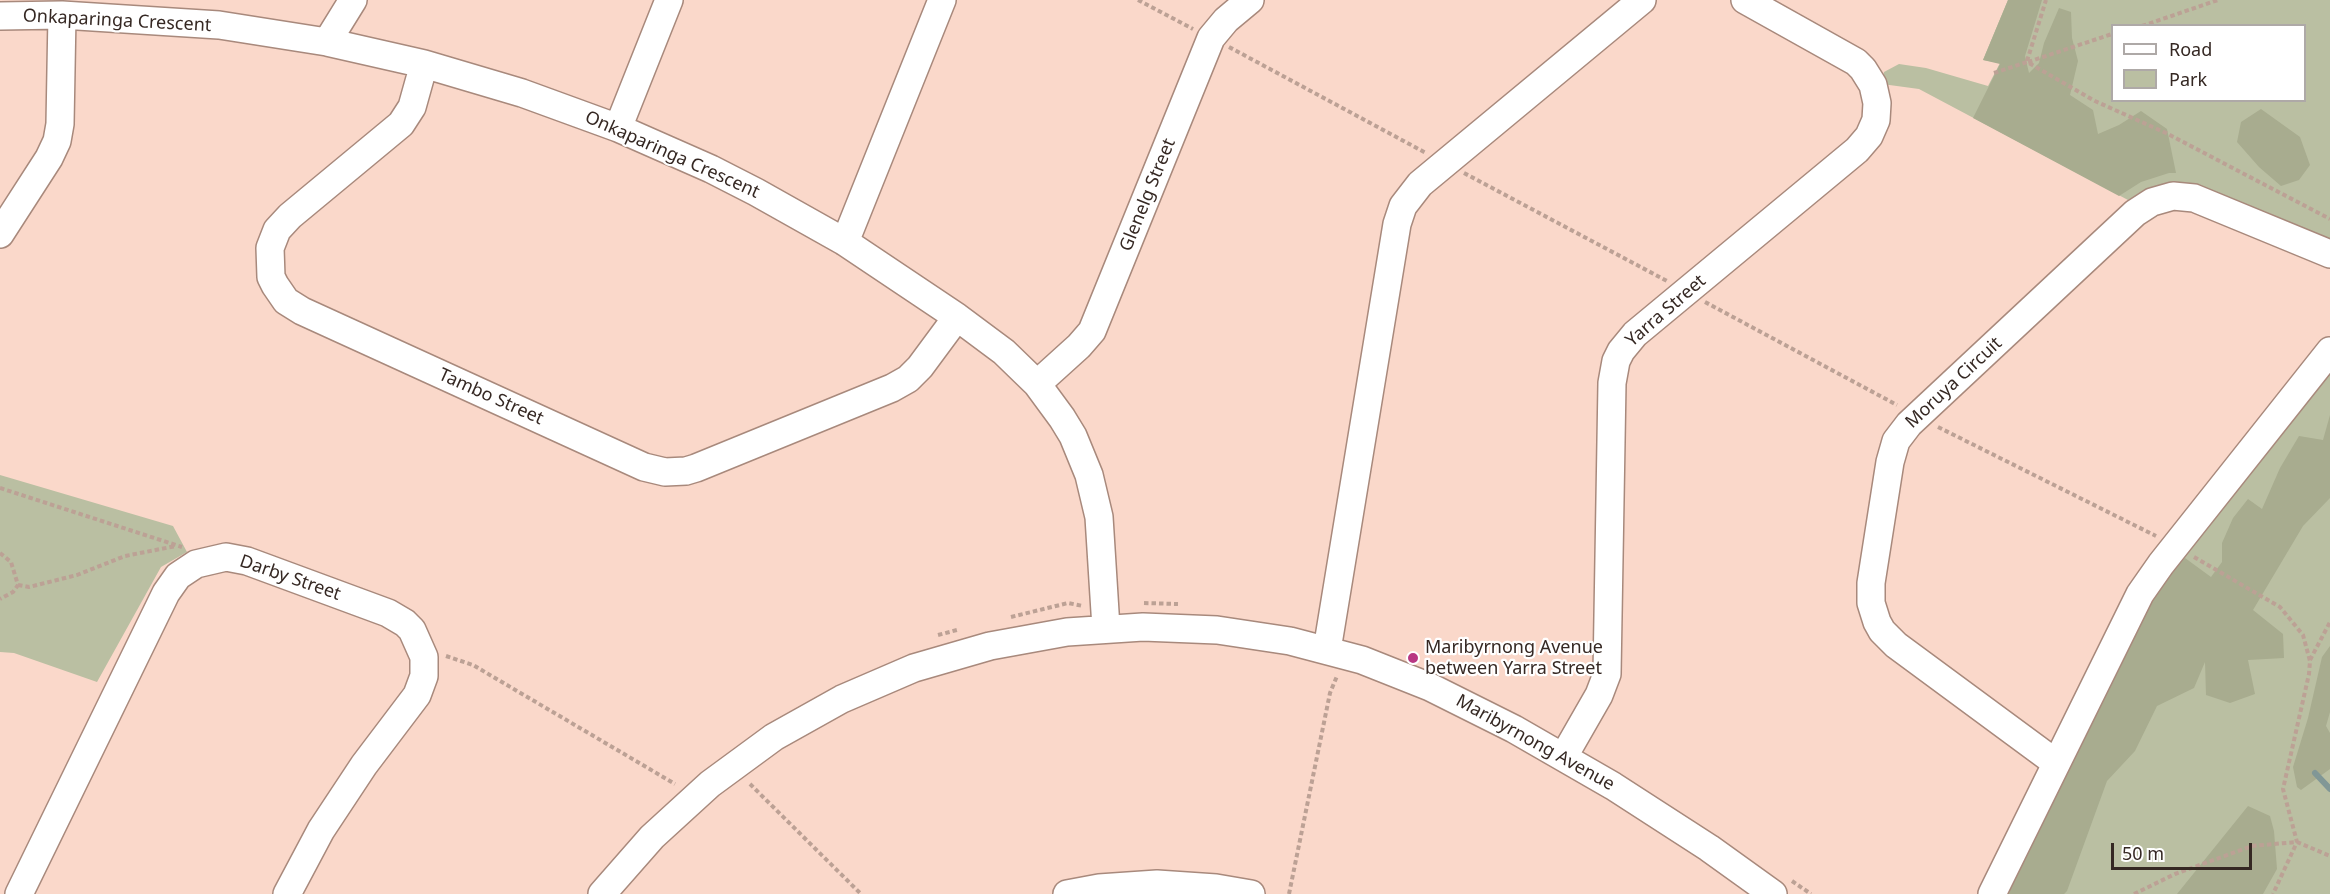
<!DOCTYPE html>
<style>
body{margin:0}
#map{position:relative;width:2330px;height:894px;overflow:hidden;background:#fad8ca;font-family:"Noto Sans",sans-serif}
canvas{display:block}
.legend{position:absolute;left:2111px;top:24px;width:195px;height:78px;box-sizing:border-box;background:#fff;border:2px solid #aea9a7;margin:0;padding:8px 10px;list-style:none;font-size:18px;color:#352823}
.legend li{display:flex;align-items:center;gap:12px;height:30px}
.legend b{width:30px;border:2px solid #aea9a7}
.scale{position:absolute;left:2111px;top:843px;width:141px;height:27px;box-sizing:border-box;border:3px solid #352823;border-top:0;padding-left:8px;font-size:18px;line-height:21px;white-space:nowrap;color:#352823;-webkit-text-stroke:4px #fff;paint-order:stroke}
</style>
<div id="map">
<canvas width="2330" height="894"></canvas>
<ul class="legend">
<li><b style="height:8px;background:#fff"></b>Road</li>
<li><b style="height:16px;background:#babfa2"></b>Park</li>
</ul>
<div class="scale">50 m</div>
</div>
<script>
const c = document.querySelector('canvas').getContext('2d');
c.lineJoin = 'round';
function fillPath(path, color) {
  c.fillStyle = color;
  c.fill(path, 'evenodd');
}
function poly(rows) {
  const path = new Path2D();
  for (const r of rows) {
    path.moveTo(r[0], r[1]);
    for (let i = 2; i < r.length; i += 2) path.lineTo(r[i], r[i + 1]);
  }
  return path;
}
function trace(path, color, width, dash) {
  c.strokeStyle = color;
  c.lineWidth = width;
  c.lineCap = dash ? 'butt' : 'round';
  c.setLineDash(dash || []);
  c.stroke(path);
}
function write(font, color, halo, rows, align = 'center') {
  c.font = font + ' "Noto Sans",sans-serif';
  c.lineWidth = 4.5;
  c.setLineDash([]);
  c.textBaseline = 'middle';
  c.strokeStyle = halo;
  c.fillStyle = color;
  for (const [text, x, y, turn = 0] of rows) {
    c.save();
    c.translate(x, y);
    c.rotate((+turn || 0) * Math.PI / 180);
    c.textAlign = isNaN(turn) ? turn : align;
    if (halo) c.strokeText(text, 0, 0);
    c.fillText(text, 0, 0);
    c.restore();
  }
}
fillPath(poly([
 [2008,0,2330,0,2330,240,2197,184,2172,185,2147,190,2128,200,1919,89,1882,84,1884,72,1899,64,1926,68,1988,86,2000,63,1983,60],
 [2112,26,2304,26,2304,100,2112,100],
 [2330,359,2330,894,2002,894,2145,602],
 [0,475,173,526,187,552,161,567,97,682,14,653,0,652]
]), '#babfa2');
fillPath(poly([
 [2008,0,2042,0,2025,56,2029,73,2039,63,2044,43,2059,8,2071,12,2072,38,2078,61,2070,95,2093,110,2098,134,2119,125,2141,111,2167,129,2176,173,2169,173,2141,182,2119,196,1973,118,2000,64,1983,60],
 [2261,109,2300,137,2310,165,2299,180,2281,186,2259,167,2237,142,2241,122],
 [2330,415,2330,498,2303,526,2253,610,2283,634,2284,658,2248,660,2255,694,2230,703,2206,695,2205,662,2194,688,2157,706,2135,751,2107,781,2067,891,2064,894,2002,894,2156,587,2185,558,2211,577,2222,562,2222,543,2233,518,2248,499,2262,509,2280,468,2299,436,2323,440],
 [2330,646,2330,712,2326,726,2330,733,2330,769,2301,790,2297,787,2293,767,2308,718,2322,657],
 [2248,806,2270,816,2274,831,2277,869,2263,894,2177,894]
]), '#a8ac8f');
trace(poly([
 [2315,773,2330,789]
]), '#819796', 6);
const minor = poly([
 [0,16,62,15,219,25,327,42,424,64,522,93,618,128,711,169,756,192,845,242,957,317,1004,352,1037,384,1062,418,1073,436,1089,475,1099,517,1106,628],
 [327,42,353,0],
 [424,64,412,107,401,124,290,216,277,230,270,248,271,277,275,285,286,301,302,311,644,467,665,472,686,471,696,468,892,388,908,379,920,367,957,317],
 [618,128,669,0],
 [0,234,49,158,57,141,60,124,62,15],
 [845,242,942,0],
 [1037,384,1079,346,1092,331,1211,38,1226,20,1250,0],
 [1327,650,1397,224,1403,206,1420,184,1642,0],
 [1564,756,1599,695,1607,674,1612,383,1616,361,1621,351,1635,334,1857,150,1869,136,1876,120,1877,103,1873,85,1863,69,1856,62,1745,0],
 [2056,763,1896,645,1882,631,1877,622,1871,603,1871,583,1890,462,1896,441,1909,424,2135,213,2152,202,2173,196,2194,198,2330,254],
 [19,894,166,593,178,576,196,564,226,557,247,561,388,613,405,623,412,630,424,657,424,676,417,695,364,765,321,830,287,894],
 [602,894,652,837,710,784,774,737,842,699,914,668,990,646,1067,632,1143,627,1217,630,1290,641,1362,660,1430,687,1514,729,1613,786,1709,848,1773,894],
 [1067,894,1099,888,1157,884,1216,888,1251,894],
 [1992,894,2140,594,2161,564,2330,351]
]);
trace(minor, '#a8897c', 30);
trace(poly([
 [1138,0,1193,29],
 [2142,26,2218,0],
 [1229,47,1426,153],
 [2027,61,2046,0],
 [2028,62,2112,34],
 [1994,73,2027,62,2095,101,2166,133,2330,219],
 [1464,173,1667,281],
 [1705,302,1897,405],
 [1938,427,2156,536],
 [0,488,182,547],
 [0,553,11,562,18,585,13,592,0,599],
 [2194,557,2280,607,2303,635,2310,661,2309,674,2283,789,2297,842,2273,894],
 [18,585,29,587,77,575,125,556,176,546],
 [1144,603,1178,604],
 [1011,617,1068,603,1083,606],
 [938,635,957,630],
 [446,656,473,665,675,784],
 [2310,660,2330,622],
 [750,784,861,894],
 [1792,881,1811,894],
 [1289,894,1330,693,1337,676],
 [2134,894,2175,874,2252,846,2297,842,2330,856]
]), '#bca195', 4, [4.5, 3]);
trace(minor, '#fff', 27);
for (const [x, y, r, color] of [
 [1413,658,6,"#b83783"]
]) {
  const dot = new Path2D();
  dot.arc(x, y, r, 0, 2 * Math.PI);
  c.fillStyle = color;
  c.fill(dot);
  trace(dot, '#fff', 2);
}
write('18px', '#352823', '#fff', [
 ["Onkaparinga Crescent",117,21,3],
 ["Onkaparinga Crescent",672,155,24],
 ["Glenelg Street",1148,195,-68],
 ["Yarra Street",1666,311,-41],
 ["Moruya Circuit",1954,383,-43],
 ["Tambo Street",491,397,24],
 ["Darby Street",290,578,19],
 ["Maribyrnong Avenue",1535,743,29]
]);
write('18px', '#352823', '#fff', [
 ["Maribyrnong Avenue",1425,648],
 ["between Yarra Street",1425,669]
], 'left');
</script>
